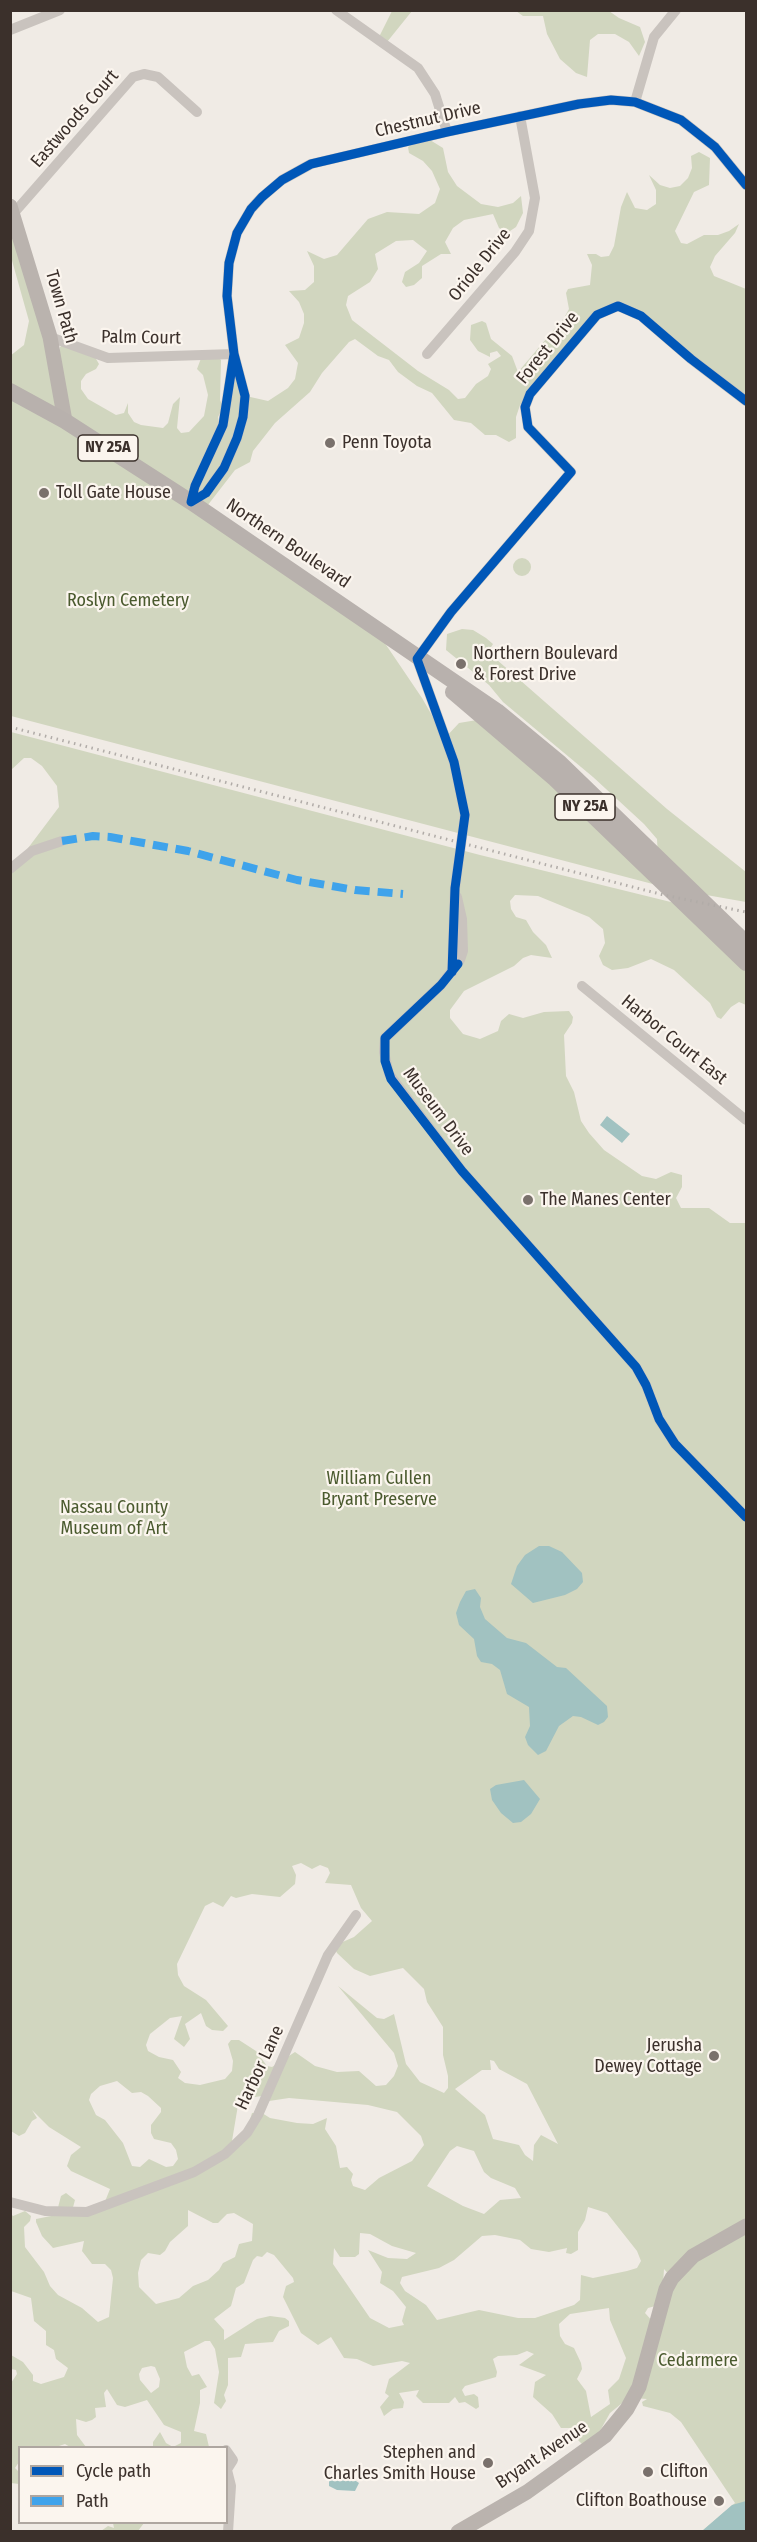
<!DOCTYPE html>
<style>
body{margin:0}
#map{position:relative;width:757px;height:2542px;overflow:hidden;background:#f0ebe5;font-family:"Fira Sans Condensed",sans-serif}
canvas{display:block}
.frame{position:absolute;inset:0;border:12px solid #3b302b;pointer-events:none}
.legend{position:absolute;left:18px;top:2446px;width:210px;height:78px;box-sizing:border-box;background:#fbf5ee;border:2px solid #aea6a0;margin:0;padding:8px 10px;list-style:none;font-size:18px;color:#3b302b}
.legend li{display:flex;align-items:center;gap:12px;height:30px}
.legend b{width:30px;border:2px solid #aea6a0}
</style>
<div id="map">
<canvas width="757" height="2542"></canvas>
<div class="frame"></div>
<ul class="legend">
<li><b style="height:8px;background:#0057b8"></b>Cycle path</li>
<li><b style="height:8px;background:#3fa3eb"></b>Path</li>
</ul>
</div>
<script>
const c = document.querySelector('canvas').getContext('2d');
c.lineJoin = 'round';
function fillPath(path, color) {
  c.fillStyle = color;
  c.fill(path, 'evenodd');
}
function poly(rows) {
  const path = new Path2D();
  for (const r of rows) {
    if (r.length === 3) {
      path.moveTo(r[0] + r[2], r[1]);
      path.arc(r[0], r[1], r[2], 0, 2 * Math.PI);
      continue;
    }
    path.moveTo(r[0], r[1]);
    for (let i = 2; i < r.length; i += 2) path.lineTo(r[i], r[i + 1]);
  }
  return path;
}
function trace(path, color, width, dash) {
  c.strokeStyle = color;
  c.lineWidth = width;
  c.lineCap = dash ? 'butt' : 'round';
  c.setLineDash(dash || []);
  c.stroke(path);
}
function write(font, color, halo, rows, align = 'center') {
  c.font = font + ' "Fira Sans Condensed",sans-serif';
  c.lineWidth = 4.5;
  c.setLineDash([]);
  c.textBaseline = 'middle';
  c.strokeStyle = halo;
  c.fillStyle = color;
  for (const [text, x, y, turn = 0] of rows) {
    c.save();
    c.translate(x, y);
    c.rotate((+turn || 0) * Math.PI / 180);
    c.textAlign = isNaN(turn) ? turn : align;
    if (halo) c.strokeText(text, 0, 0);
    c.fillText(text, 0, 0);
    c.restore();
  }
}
fillPath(poly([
 [392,11,412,11,387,42,379,37],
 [516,11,609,11,619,18,640,27,645,42,639,56,629,42,615,34,598,34,590,40,587,77,576,73,560,59,547,34,543,16,523,16],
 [430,140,443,148,448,172,457,186,481,204,498,207,513,203,521,196,523,213,516,227,507,233,499,228,493,214,464,220,453,228,445,242,451,254,441,254,422,266,422,278,414,285,406,287,402,282,405,272,419,263,427,251,413,240,396,241,375,254,378,269,370,282,348,296,346,305,352,320,418,371,449,390,458,399,465,398,476,384,488,376,491,369,488,364,501,356,497,351,490,353,490,357,478,351,470,340,471,325,482,321,486,323,491,339,512,356,518,372,564,318,569,309,566,293,568,289,590,285,592,265,587,254,596,254,601,257,609,256,614,246,621,207,627,192,635,208,647,210,656,204,656,190,649,175,660,185,670,188,680,186,688,178,692,168,691,156,699,152,710,158,709,185,694,192,675,231,681,243,687,244,704,235,718,235,729,231,739,224,735,233,715,256,710,267,714,276,746,289,746,401,691,359,641,316,626,307,611,308,597,315,520,405,516,417,516,438,509,442,496,435,485,435,471,423,454,420,432,393,417,386,398,372,389,360,378,356,355,339,349,342,322,373,310,392,275,423,253,451,250,462,235,470,204,510,376,630,422,698,445,738,459,723,483,719,551,777,668,888,11,716,10,356,24,345,29,321,11,257,10,201,56,364,60,347,64,344,77,344,92,352,99,364,96,369,86,374,81,381,81,389,88,399,116,415,124,413,128,403,128,413,134,422,141,425,163,428,168,423,173,404,180,397,177,428,181,433,189,432,204,416,208,395,203,375,197,369,203,353,213,351,221,360,220,400,223,407,218,417,219,424,223,425,234,354,246,396,268,401,288,388,295,379,298,363,285,345,299,338,304,323,304,314,299,302,289,291,305,290,314,282,314,266,307,251,324,259,337,255,368,219,387,212,419,214,435,203,440,189,432,171,423,161,409,153,408,147,417,141],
 [522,567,9],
 [462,629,473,630,486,638,493,644,488,652,667,809,746,872,746,902,695,893,658,857,657,839,644,824,593,777,503,702,489,685,446,650,447,634],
 [11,732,480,855,687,906,746,963,746,1005,739,1002,731,1007,721,1019,717,1017,710,1003,674,970,651,959,628,968,612,970,603,965,599,956,605,943,603,929,589,917,538,896,515,895,510,901,511,909,516,917,526,920,533,932,546,945,552,958,531,955,523,958,514,966,464,991,450,1010,450,1018,463,1034,480,1039,498,1031,501,1021,509,1014,523,1018,544,1012,569,1011,573,1017,572,1023,564,1035,566,1076,574,1092,581,1121,589,1133,604,1150,642,1176,656,1179,671,1172,682,1175,682,1187,676,1198,681,1208,709,1208,730,1223,746,1223,746,2513,732,2517,711,2531,702,2531,735,2503,681,2422,670,2413,643,2406,642,2402,647,2399,634,2398,643,2375,626,2400,610,2413,596,2438,583,2445,578,2440,580,2428,561,2428,552,2414,533,2397,535,2382,546,2375,519,2365,534,2354,527,2351,517,2355,498,2356,493,2359,497,2372,496,2377,465,2386,462,2390,465,2396,474,2394,478,2397,479,2407,476,2409,465,2402,459,2403,455,2397,449,2403,423,2403,416,2396,419,2390,399,2393,404,2402,403,2408,393,2409,384,2416,380,2407,389,2396,385,2393,389,2379,410,2363,402,2361,373,2366,357,2359,344,2358,331,2337,318,2345,301,2333,283,2297,286,2286,294,2282,293,2278,274,2255,267,2252,262,2257,257,2256,253,2260,244,2283,236,2288,231,2306,214,2319,224,2330,224,2340,257,2319,270,2316,285,2318,289,2321,289,2326,279,2331,273,2342,245,2344,241,2357,228,2358,228,2385,224,2395,226,2401,221,2409,214,2403,219,2372,215,2349,210,2341,205,2341,184,2352,187,2367,192,2376,199,2374,207,2387,200,2390,200,2403,194,2431,206,2434,209,2447,153,2447,153,2442,160,2432,166,2443,173,2447,181,2443,181,2432,164,2425,147,2400,125,2407,117,2405,107,2389,104,2393,106,2407,95,2408,96,2417,92,2420,86,2422,76,2419,77,2435,86,2447,70,2447,65,2444,56,2447,20,2448,19,2462,15,2468,19,2472,19,2484,11,2483,11,2383,17,2374,16,2370,11,2369,11,2355,23,2362,33,2375,33,2381,41,2384,64,2377,68,2368,56,2359,54,2350,46,2345,46,2331,34,2321,31,2298,11,2291,10,2213,13,2216,25,2211,31,2216,30,2221,24,2227,25,2247,44,2272,50,2286,58,2295,82,2308,98,2322,109,2317,113,2278,111,2270,105,2264,92,2264,82,2251,84,2241,53,2248,42,2236,36,2222,36,2219,56,2215,61,2196,66,2193,75,2200,72,2211,79,2215,94,2214,104,2204,110,2189,71,2171,67,2166,71,2155,81,2147,49,2127,32,2110,37,2118,32,2121,25,2133,19,2136,11,2131,10,872,59,807,57,786,42,766,31,758,24,758,11,770],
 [301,1863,312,1869,320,1865,328,1868,330,1873,325,1883,351,1885,361,1908,372,1921,354,1937,338,1944,335,1949,337,1953,354,1969,370,1976,403,1968,424,1989,427,2002,443,2027,443,2055,448,2076,448,2088,444,2093,420,2082,406,2064,394,2014,384,2019,377,2018,338,1986,394,2053,398,2066,394,2076,386,2085,376,2086,359,2071,337,2072,315,2066,295,2052,272,2067,267,2066,256,2051,239,2040,231,2040,228,2044,233,2061,232,2071,225,2079,200,2085,185,2083,178,2078,181,2072,173,2060,159,2057,148,2051,146,2045,150,2034,170,2018,182,2016,174,2039,184,2047,190,2039,185,2024,201,2013,206,2026,212,2030,223,2031,228,2026,206,2000,184,1986,178,1975,177,1964,205,1906,213,1902,223,1907,231,1896,236,1898,252,1894,280,1897,295,1884,296,1875,292,1866],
 [490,2060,494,2061,499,2069,527,2084,558,2144,541,2135,534,2145,533,2161,525,2155,519,2145,493,2139,485,2115,455,2089,482,2070,491,2070],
 [117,2081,132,2093,141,2092,148,2096,161,2108,161,2112,151,2125,151,2133,154,2139,171,2143,176,2150,178,2159,173,2166,166,2167,149,2159,140,2167,132,2166,123,2143,105,2120,96,2115,89,2100,91,2094,100,2086],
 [262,2096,269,2101,289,2098,368,2105,397,2112,421,2136,424,2145,412,2161,379,2178,365,2190,353,2186,351,2180,353,2174,347,2167,340,2168,336,2146,325,2129,327,2118,313,2124,297,2123,270,2118,262,2113,252,2113,249,2123,254,2130,237,2147,227,2147,232,2141,238,2105,248,2098],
 [457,2146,474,2151,484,2172,491,2178,515,2188,521,2198,500,2200,484,2214,463,2206,427,2186,450,2151],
 [588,2207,607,2213,637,2251,641,2261,637,2268,627,2271,593,2278,581,2275,580,2300,574,2305,535,2318,518,2318,479,2310,437,2320,426,2305,405,2291,400,2283,402,2277,439,2268,454,2260,482,2236,495,2235,520,2240,531,2249,549,2252,567,2248,566,2253,571,2254,578,2250,578,2232,585,2220],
 [188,2210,213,2223,218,2223,227,2214,234,2213,253,2224,252,2241,239,2244,235,2257,223,2263,219,2270,208,2280,193,2286,179,2298,156,2304,139,2287,138,2273,141,2260,148,2253,160,2255,165,2251,170,2242,188,2226],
 [360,2233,370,2234,392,2246,416,2253,407,2259,388,2258,368,2250,382,2272,380,2283,393,2291,406,2307,402,2321,404,2325,389,2328,370,2318,333,2264,334,2248,340,2257,355,2257,359,2254],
 [664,2269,672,2278,666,2289,655,2337,655,2324,645,2313,648,2308,659,2305,662,2300],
 [609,2308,610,2320,626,2358,619,2379,608,2390,610,2404,591,2417,586,2391,577,2379,582,2369,581,2363,574,2348,565,2344,560,2336,559,2324,570,2314],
 [151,2366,155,2367,160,2379,159,2387,151,2393,140,2380,139,2374,142,2368],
 [113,2523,113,2522,144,2523,138,2531,101,2531,108,2526,114,2528]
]), '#d1d6bf');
fillPath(poly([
 [607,1116,630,1134,622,1143,600,1125],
 [539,1546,549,1546,562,1552,582,1573,583,1582,577,1589,565,1595,533,1603,511,1584,517,1566,525,1555],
 [475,1589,481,1598,480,1607,485,1619,507,1638,526,1643,557,1667,566,1668,607,1706,608,1717,604,1722,598,1725,581,1717,573,1716,559,1726,546,1751,538,1755,528,1745,525,1737,530,1726,529,1707,507,1694,500,1670,492,1664,481,1662,477,1656,474,1639,459,1625,456,1613,460,1602,466,1591],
 [524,1780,540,1799,531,1814,521,1822,513,1823,501,1813,492,1800,490,1789,496,1785],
 [336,2472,347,2475,359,2483,355,2491,337,2490,329,2486,329,2478],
 [746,2501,746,2531,702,2531,732,2505]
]), '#a1c2c1');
trace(poly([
 [336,10,418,68,435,94,447,132],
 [10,30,60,10],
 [635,102,654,37,676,10],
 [13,214,133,77,144,74,158,77,197,112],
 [50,337,108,358,234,354],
 [234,354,223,425,195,486,191,502,206,493,224,468,237,438,243,417,245,396,234,354,227,296,229,263,237,233,251,209,262,197,282,180,311,164,447,132,579,104,611,100,635,102,681,120,715,147,746,185],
 [427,354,515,252,529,231,535,198,520,116],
 [10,869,32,851,62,841],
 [457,897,462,919,463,951,460,960,441,985,385,1038,384,1052,389,1074,462,1171,636,1367,646,1385,659,1419,675,1444,746,1517],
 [452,972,455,888,465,815,454,762,417,659,451,612,571,472,528,427,525,407,530,394,597,315,618,306,641,316,691,359,746,401],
 [582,986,746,1120],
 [10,2202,45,2211,87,2212,194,2172,225,2154,247,2133,258,2115,328,1955,356,1915],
 [226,2450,233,2460,226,2471],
 [227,2470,231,2486,228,2532]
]), '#c9c3be', 10);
trace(poly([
 [10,206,50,337,65,421],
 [458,2532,527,2492,605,2436,627,2409,639,2387,666,2289,672,2278,693,2256,746,2226]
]), '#bab3ae', 15);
trace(poly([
 [10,391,65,421,191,502,497,711,560,763,746,943],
 [453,692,555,779,746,963]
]), '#b8b1ad', 16);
trace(poly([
 [10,727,664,895,746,912]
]), '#b1aca8', 3, [1.5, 4.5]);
trace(poly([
 [62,841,93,836,110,837,188,851,297,880,355,890,403,894]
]), '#3fa3eb', 8, [15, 8]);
trace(poly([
 [234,354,223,425,195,486,191,502,206,493,224,468,237,438,243,417,245,396,234,354,227,296,229,263,237,233,251,209,262,197,282,180,311,164,447,132,579,104,611,100,635,102,681,120,715,147,746,185],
 [458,964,441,985,385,1038,385,1061,391,1079,462,1171,636,1367,646,1385,659,1419,675,1444,746,1517],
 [452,972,455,888,465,815,454,762,417,659,451,612,571,472,528,427,525,407,530,394,597,315,618,306,641,316,691,359,746,401]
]), '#0057b8', 9);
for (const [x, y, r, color] of [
 [330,443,6,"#7a716c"],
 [44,493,6,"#7a716c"],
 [461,664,6,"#7a716c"],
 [528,1200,6,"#7a716c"],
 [714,2056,6,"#7a716c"],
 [488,2463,6,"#7a716c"],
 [648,2472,6,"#7a716c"],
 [719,2501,6,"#7a716c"]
]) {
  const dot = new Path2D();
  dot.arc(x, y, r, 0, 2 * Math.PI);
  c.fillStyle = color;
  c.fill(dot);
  trace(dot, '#fbf5ee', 2);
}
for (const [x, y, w] of [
 [108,448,60],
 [585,807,60]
]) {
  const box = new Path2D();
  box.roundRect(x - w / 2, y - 13, w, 26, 4.5);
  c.fillStyle = '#fbf5ee';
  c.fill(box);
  trace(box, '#3b302b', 1.5);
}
write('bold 16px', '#3b302b', null, [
 ["NY 25A",108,448],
 ["NY 25A",585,807]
]);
write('18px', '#3b302b', '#fbf5ee', [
 ["Eastwoods Court",75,119,-49],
 ["Chestnut Drive",428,120,-13],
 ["Oriole Drive",480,265,-51],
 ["Town Path",61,307,74],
 ["Palm Court",141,338,1],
 ["Forest Drive",548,348,-51],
 ["Northern Boulevard",288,544,34],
 ["Harbor Court East",674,1040,39],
 ["Museum Drive",438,1112,53],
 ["Harbor Lane",260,2068,-65],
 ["Bryant Avenue",542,2455,-34]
]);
write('18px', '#3b302b', '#fbf5ee', [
 ["Penn Toyota",342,443],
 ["Toll Gate House",56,493],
 ["Northern Boulevard",473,654],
 ["& Forest Drive",473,675],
 ["The Manes Center",540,1200],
 ["Jerusha",702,2046,"right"],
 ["Dewey Cottage",702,2067,"right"],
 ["Stephen and",476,2453,"right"],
 ["Charles Smith House",476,2474,"right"],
 ["Clifton",660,2472],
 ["Clifton Boathouse",707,2501,"right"]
], 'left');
write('18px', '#4a5a2e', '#fbf5ee', [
 ["Roslyn Cemetery",128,601],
 ["William Cullen",379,1479],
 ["Bryant Preserve",379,1500],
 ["Nassau County",114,1508],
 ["Museum of Art",114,1529],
 ["Cedarmere",698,2361]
]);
</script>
